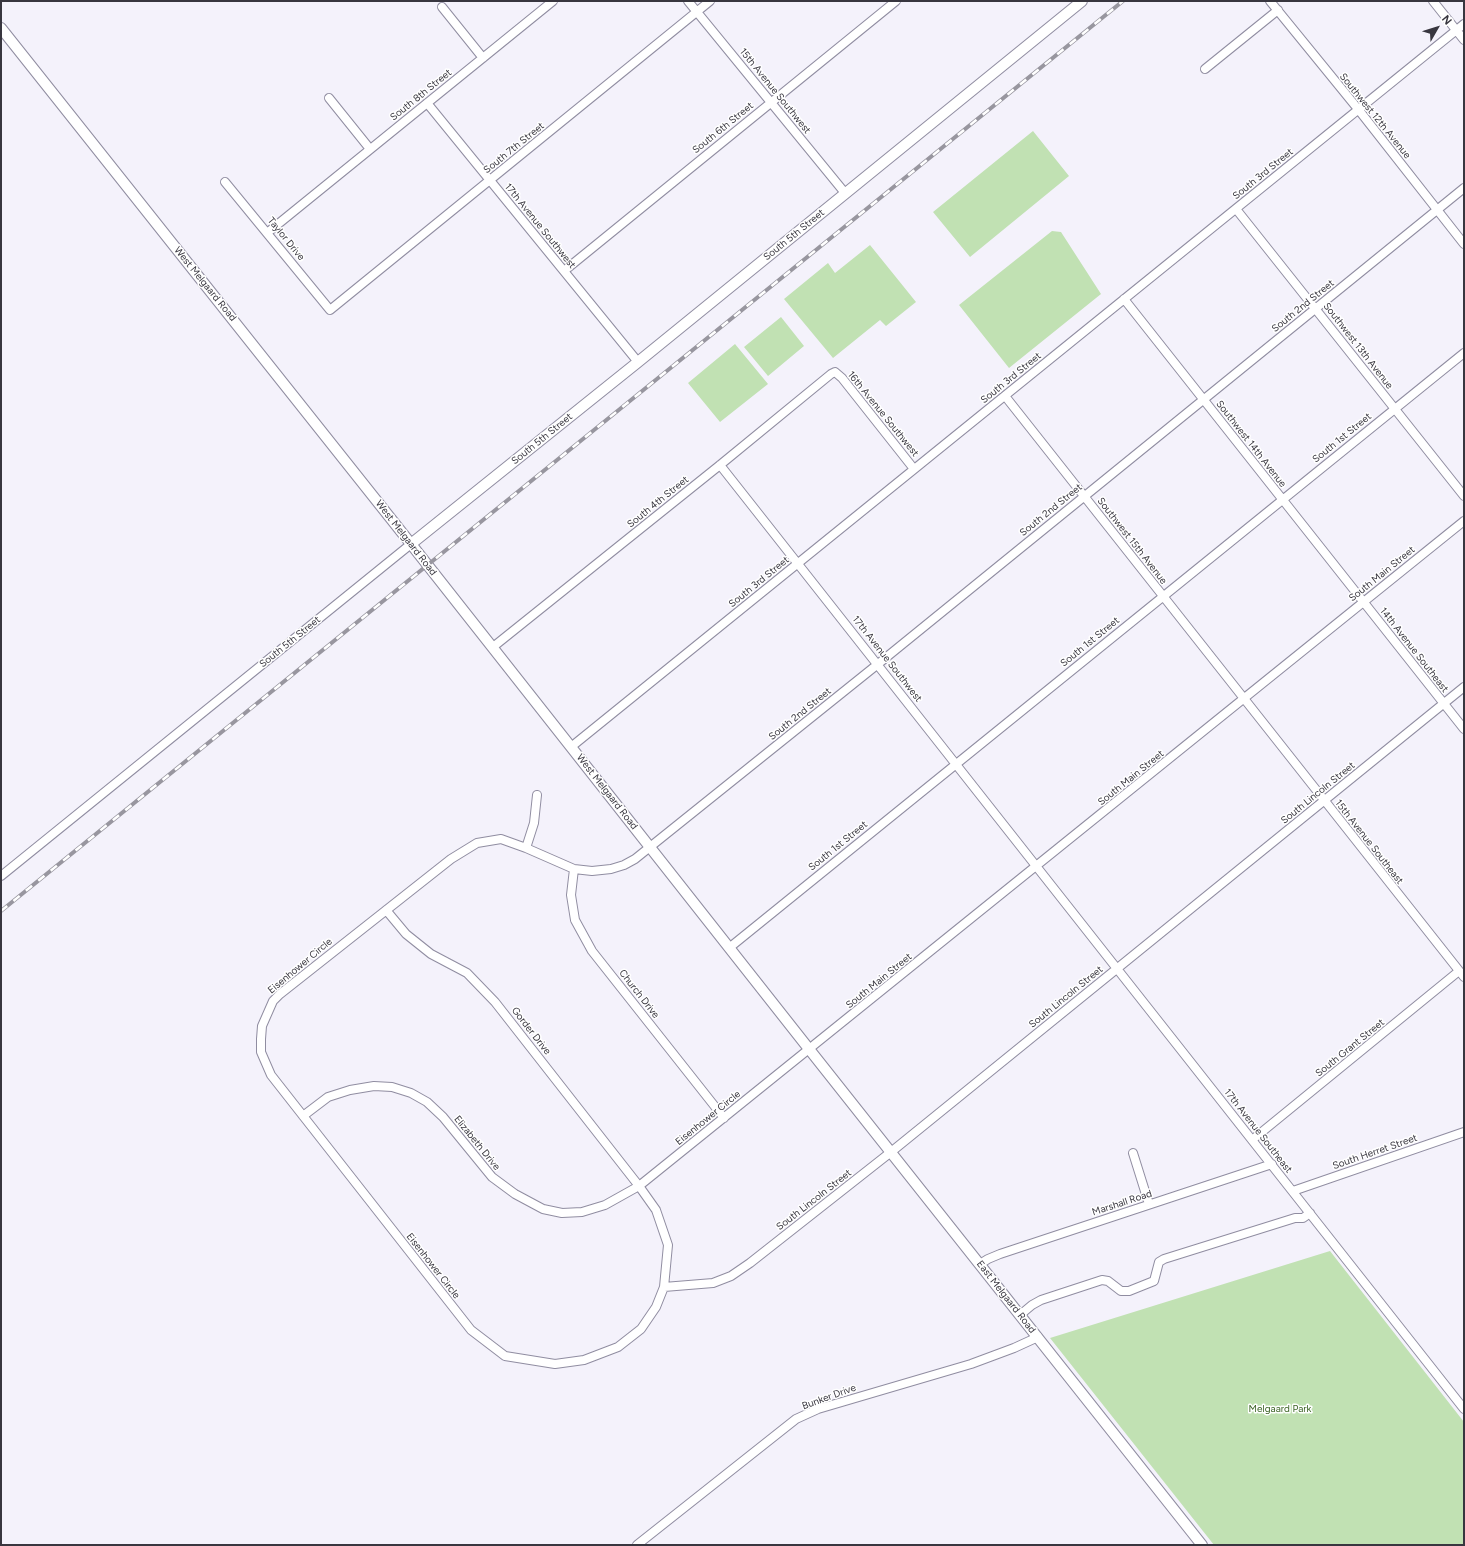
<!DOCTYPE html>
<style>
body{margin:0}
#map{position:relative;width:1465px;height:1546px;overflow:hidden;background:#f4f2fb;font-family:Figtree,sans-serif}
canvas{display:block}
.frame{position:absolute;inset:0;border:2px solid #38363f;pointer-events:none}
.north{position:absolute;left:1417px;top:8px;width:40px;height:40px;-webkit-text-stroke:3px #fff;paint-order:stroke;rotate:51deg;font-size:11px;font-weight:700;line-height:16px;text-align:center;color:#38363f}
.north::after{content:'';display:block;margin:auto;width:14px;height:18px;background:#38363f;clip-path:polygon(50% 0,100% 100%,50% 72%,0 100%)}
</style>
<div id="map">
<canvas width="1465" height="1546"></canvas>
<div class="frame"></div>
<div class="north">N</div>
</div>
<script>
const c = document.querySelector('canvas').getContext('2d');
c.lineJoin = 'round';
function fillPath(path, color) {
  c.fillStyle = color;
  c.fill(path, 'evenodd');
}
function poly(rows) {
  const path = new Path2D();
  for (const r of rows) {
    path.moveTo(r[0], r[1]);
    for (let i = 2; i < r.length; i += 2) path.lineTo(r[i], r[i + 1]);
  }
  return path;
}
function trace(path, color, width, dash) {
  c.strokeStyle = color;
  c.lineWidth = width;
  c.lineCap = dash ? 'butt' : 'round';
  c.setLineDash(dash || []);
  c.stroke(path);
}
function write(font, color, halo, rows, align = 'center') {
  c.font = font + ' Figtree,sans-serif';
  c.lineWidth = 3;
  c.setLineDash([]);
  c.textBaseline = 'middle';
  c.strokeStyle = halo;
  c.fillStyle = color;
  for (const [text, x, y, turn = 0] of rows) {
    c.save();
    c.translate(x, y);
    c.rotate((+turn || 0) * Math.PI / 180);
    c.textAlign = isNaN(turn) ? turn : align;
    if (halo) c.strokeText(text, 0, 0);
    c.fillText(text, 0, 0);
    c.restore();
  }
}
fillPath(poly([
 [1033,131,1069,176,970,257,933,212],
 [1052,231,1061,232,1101,294,1009,368,959,305],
 [870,245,916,302,886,326,880,320,833,358,784,299,828,263,835,273],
 [781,317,804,346,768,376,744,347],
 [735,344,768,384,720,422,688,383],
 [1330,1251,1464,1422,1464,1545,1214,1545,1050,1338]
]), '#c1e1b3');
const minor = poly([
 [688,1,845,193],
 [1270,1,1358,109,1464,244],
 [1433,1,1464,40],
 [442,7,483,58],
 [1205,69,1278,10],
 [329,98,370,149],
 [427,103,638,362],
 [225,182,330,310,710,1],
 [1464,188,878,664,635,859,624,865,611,869,592,871,574,869,526,848,501,839,477,843,451,859,280,994,273,1001,262,1026,261,1039,261,1052,271,1075,471,1330,505,1356,555,1364,584,1360,618,1347,641,1329,656,1307,664,1287,668,1245,656,1210,639,1186,1464,521],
 [1236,209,1464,496],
 [267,233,553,1],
 [564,271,896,1],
 [1124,299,1464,729],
 [1005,396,1464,977],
 [720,465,1464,1409],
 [493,647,720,465,831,374,835,372,842,378,914,469],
 [571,747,1464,24],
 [526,848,534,823,537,795],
 [574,869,571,895,575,920,592,951,724,1118],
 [1,876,411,544],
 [729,948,1464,353],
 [303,1116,328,1097,350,1090,374,1086,392,1087,411,1093,427,1102,443,1117,492,1177,515,1194,543,1209,562,1213,582,1212,605,1205,639,1186,495,1002,467,973,431,954,406,934,386,910],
 [1252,1140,1459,971],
 [1133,1153,1149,1204],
 [1293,1191,1464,1132],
 [980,1264,988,1259,1000,1254,1272,1164],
 [664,1287,713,1283,731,1276,750,1263,891,1152,1464,687],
 [1020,1315,1032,1305,1041,1300,1102,1280,1108,1281,1121,1291,1129,1291,1154,1281,1159,1262,1164,1259,1295,1218,1303,1218,1310,1213],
 [637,1545,796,1419,818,1409,971,1364,1014,1348,1038,1337]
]);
const major = poly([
 [1,28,411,544,809,1049,1202,1545],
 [411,544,638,362,1082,1]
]);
trace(minor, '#908da1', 10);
trace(major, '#908da1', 12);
trace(minor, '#fff', 8);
trace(major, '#fff', 10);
const rail = poly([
 [1,911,1123,1]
]);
trace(rail, '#98969f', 4);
trace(rail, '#fff', 2.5, [8]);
write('10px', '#38363f', '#fff', [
 ["15th Avenue Southwest",775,91,51],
 ["South 8th Street",421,95,-39],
 ["Southwest 12th Avenue",1375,116,51],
 ["South 6th Street",723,128,-39],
 ["South 7th Street",514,148,-39],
 ["South 3rd Street",1263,174,-39],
 ["17th Avenue Southwest",540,226,51],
 ["South 5th Street",794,235,-39],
 ["Taylor Drive",286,239,51],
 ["West Melgaard Road",205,284,51],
 ["South 2nd Street",1303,306,-39],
 ["Southwest 13th Avenue",1358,346,52],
 ["South 3rd Street",1011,378,-39],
 ["16th Avenue Southwest",883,414,51],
 ["South 1st Street",1342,438,-39],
 ["South 5th Street",542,439,-39],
 ["Southwest 14th Avenue",1251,444,52],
 ["South 4th Street",658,502,-39],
 ["South 2nd Street",1051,510,-39],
 ["West Melgaard Road",406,538,52],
 ["Southwest 15th Avenue",1132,541,52],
 ["South Main Street",1382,574,-39],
 ["South 3rd Street",759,582,-39],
 ["South 5th Street",290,642,-39],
 ["South 1st Street",1090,642,-39],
 ["14th Avenue Southeast",1414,650,52],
 ["17th Avenue Southwest",887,659,52],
 ["South 2nd Street",800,714,-39],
 ["South Main Street",1131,778,-39],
 ["West Melgaard Road",607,792,52],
 ["South Lincoln Street",1318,793,-39],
 ["15th Avenue Southeast",1369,842,52],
 ["South 1st Street",838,846,-39],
 ["Eisenhower Circle",300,966,-40],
 ["South Main Street",879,981,-39],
 ["Church Drive",639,994,52],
 ["South Lincoln Street",1066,997,-39],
 ["Gorder Drive",531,1031,52],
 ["South Grant Street",1350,1048,-39],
 ["Eisenhower Circle",708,1118,-39],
 ["17th Avenue Southeast",1258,1131,52],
 ["Elizabeth Drive",477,1143,51],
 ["South Herret Street",1375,1152,-19],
 ["South Lincoln Street",814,1200,-38],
 ["Marshall Road",1122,1203,-18],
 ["Eisenhower Circle",433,1266,52],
 ["East Melgaard Road",1006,1297,52],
 ["Bunker Drive",829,1397,-20]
]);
write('10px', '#3b6325', '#fff', [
 ["Melgaard Park",1280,1409]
]);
</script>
